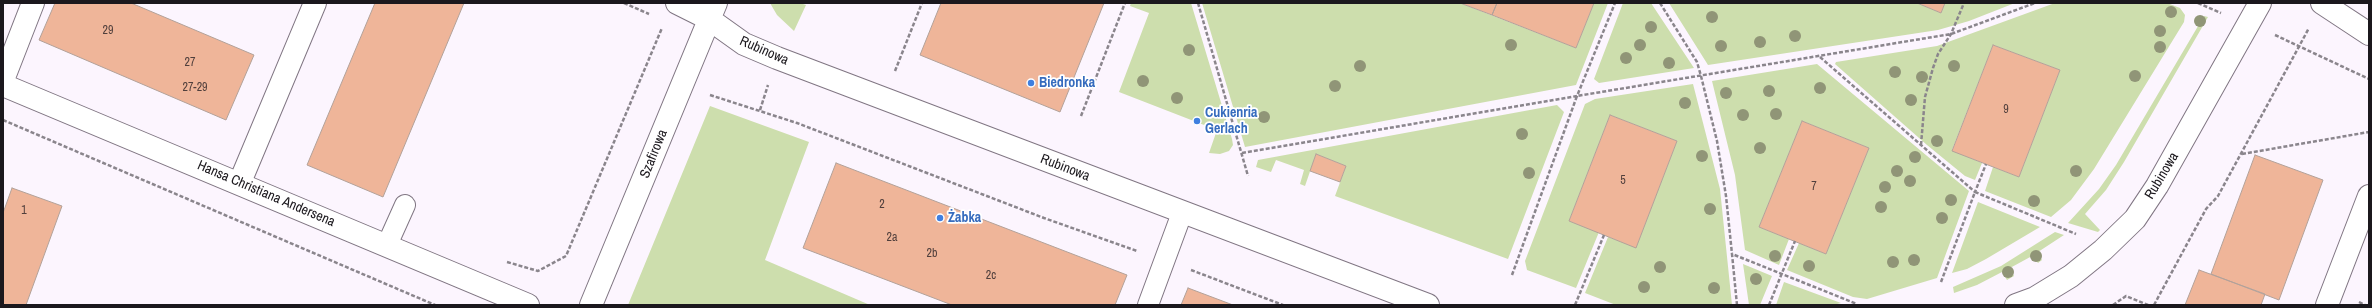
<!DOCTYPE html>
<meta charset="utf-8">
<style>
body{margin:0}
#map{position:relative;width:2372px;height:308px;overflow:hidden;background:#fcf5fe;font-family:"Archivo Narrow",sans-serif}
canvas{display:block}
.frame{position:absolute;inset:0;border:4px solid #1b181d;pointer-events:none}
</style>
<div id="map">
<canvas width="2372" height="308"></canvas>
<div class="frame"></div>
</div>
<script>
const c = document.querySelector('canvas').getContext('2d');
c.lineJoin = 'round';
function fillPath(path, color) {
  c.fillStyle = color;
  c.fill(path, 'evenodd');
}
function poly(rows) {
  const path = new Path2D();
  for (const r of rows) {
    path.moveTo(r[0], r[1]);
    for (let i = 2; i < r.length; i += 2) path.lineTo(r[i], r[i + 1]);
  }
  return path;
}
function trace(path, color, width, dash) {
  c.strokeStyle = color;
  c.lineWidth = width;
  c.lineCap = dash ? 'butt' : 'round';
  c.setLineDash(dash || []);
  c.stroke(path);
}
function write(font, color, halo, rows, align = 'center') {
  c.font = font + ' "Archivo Narrow",sans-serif';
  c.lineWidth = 3.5;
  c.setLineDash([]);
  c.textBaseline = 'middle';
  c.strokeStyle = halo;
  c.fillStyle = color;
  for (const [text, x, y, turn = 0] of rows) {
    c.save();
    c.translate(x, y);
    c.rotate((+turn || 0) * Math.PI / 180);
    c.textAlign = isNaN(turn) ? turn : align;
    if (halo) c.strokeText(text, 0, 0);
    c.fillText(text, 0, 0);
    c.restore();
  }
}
fillPath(poly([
 [770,3,800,3,806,5,794,31,777,15],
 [1131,3,1191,3,1232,139,1233,145,1229,151,1220,154,1209,153,1217,130,1119,92,1149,13,1130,6],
 [1202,3,1460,3,1576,48,1594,3,1608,3,1576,85,1245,147],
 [1623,3,1651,3,1694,68,1599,83,1594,79],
 [1669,3,1917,3,1941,13,1945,3,2015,3,1969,21,1938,30,1708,65],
 [2055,3,2167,3,2180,8,2185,15,2184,22,2094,169,2071,200,2051,217,1985,191,1993,167,2019,177,2060,70,1993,45,1952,150,1982,163,1975,180,1965,176,1927,145,1835,64,1836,62,1937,46],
 [2204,16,2208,17,2124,162,2106,190,2085,214,2100,230,2098,232,2068,223,2099,189,2116,165],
 [1817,64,1969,191,1937,278,1867,299,1853,297,1787,270,1799,243,1826,254,1869,148,1802,121,1759,227,1789,239,1779,265,1745,250,1735,175,1712,81],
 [1693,84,1720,189,1732,305,1616,305,1585,293,1608,237,1636,247,1677,141,1610,115,1569,221,1599,232,1576,288,1527,270,1525,261,1585,104,1595,99],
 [1557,105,1564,112,1508,259,1335,196,1346,166,1316,154,1305,186,1300,184,1304,170,1276,160,1271,172,1256,167,1258,160],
 [710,106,809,142,765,260,870,305,628,305],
 [1978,202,2040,227,1986,259,1967,269,1952,273],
 [2055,232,2064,235,2038,252,2042,260,2038,263,2032,256,2010,268,2014,276,2007,280,2002,272,1977,285,1954,293,1953,287,2001,266],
 [1743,264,1772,276,1760,305,1749,305],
 [1784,282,1841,303,1833,305,1776,305]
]), '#cddead');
const building = poly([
 [55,3,131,3,254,55,226,120,39,40,55,3],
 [375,3,464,3,383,197,307,165,375,3],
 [941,3,1104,3,1060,112,920,55,941,3],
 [1460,3,1497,3,1492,15,1460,3],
 [1497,3,1594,3,1576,48,1492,15,1497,3],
 [1917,3,1945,3,1941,13,1917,3],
 [1993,45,2060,70,2019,177,1952,151,1993,45],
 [1610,115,1677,141,1636,248,1569,221,1610,115],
 [1802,121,1869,148,1826,254,1759,227,1802,121],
 [1316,154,1346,166,1340,182,1310,171,1316,154],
 [2255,155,2323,180,2279,300,2211,274,2255,155],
 [836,163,1127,275,1115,305,952,305,803,248,836,163],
 [12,188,62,206,26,305,3,305,3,213,12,188],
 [2199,270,2265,294,2261,305,2185,305,2199,270],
 [1188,288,1233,305,1181,305,1188,288]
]);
fillPath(building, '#efb599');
trace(building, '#b2a199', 1);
const service = poly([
 [387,245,405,205],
 [1148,305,1182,213]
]);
const minor = poly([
 [677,3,709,19,744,44,777,58,1428,305],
 [2322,3,2369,34],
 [3,80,33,3],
 [3,85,528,305],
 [240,182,315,3],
 [591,305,716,3],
 [2016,305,2035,298,2071,276,2103,250,2135,219,2157,186,2260,3],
 [2327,305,2369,196]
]);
trace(service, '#807683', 22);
trace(minor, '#807683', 24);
trace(poly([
 [624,3,649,14],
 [1198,3,1248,176],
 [1660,3,1697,62,1701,76,1717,141,1726,196,1732,254],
 [2198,3,2221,13],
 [2275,35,2369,79],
 [1820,57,1975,192,1986,164],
 [895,71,922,3],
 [710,95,797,123,1044,218,1137,251],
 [760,110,768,85],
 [1081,116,1125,3],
 [3,120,435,305],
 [1921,145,1925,97,1933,68,1938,54,1951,34,1964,3],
 [1242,153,1577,96,1615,3],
 [2242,154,2369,132],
 [507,262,538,271,566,256,662,28],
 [1191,270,1283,305],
 [1512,275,1577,96,1951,34,2035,3],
 [1941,282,1975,192,2076,234],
 [2359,302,2365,305],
 [1575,305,1604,235],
 [1737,305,1732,254,1857,304],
 [1769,305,1795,241],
 [2113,305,2126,296,2148,305],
 [2154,305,2206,209,2218,196,2309,28]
]), '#8a858c', 2.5, [4, 2]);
trace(service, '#fff', 20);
trace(minor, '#fff', 22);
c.fillStyle = '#909577';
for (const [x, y] of [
 [2171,12],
 [1712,17],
 [2200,21],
 [1651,27],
 [2160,31],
 [1795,36],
 [1760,42],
 [1511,45],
 [1640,45],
 [1721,46],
 [2160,47],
 [1189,50],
 [1626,58],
 [1669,63],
 [1360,66],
 [1954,66],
 [1895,72],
 [2135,76],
 [1922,77],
 [1143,81],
 [1335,86],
 [1820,88],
 [1769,91],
 [1726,93],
 [1177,98],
 [1911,100],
 [1685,103],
 [1776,114],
 [1743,115],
 [1264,117],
 [1522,134],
 [1937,141],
 [1760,148],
 [1702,156],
 [1915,157],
 [1897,171],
 [2076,171],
 [1529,173],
 [1910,181],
 [1885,187],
 [1951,200],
 [2034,201],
 [1881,207],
 [1710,209],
 [1942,218],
 [1775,256],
 [2036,256],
 [1914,260],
 [1893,262],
 [1809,266],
 [1660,267],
 [2008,272],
 [1756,279],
 [1644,287],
 [1714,288]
]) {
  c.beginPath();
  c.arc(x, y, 6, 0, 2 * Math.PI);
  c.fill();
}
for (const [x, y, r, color] of [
 [1031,83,4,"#3f7fe0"],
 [1197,121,4,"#3f7fe0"],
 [940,218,4,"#3f7fe0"]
]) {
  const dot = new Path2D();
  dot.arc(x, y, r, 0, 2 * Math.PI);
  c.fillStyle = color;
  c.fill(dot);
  trace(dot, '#fff', 1.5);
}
write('12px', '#503f3c', null, [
 ["29",108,31],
 ["27",190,63],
 ["27-29",195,88],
 ["9",2006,110],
 ["5",1623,181],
 ["7",1814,187],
 ["2",882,205],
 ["1",24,211],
 ["2a",892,238],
 ["2b",932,254],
 ["2c",991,276]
]);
write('14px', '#1b181d', '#fff', [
 ["Rubinowa",764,51,24],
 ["Szafirowa",654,154,-68],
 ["Rubinowa",1065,168,21],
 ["Rubinowa",2162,176,-59],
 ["Hansa Christiana Andersena",266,194,23]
]);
write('bold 14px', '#366cbe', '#fff', [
 ["Biedronka",1039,83],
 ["Cukienria",1205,113],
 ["Gerlach",1205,129],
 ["Żabka",948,218]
], 'left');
</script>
